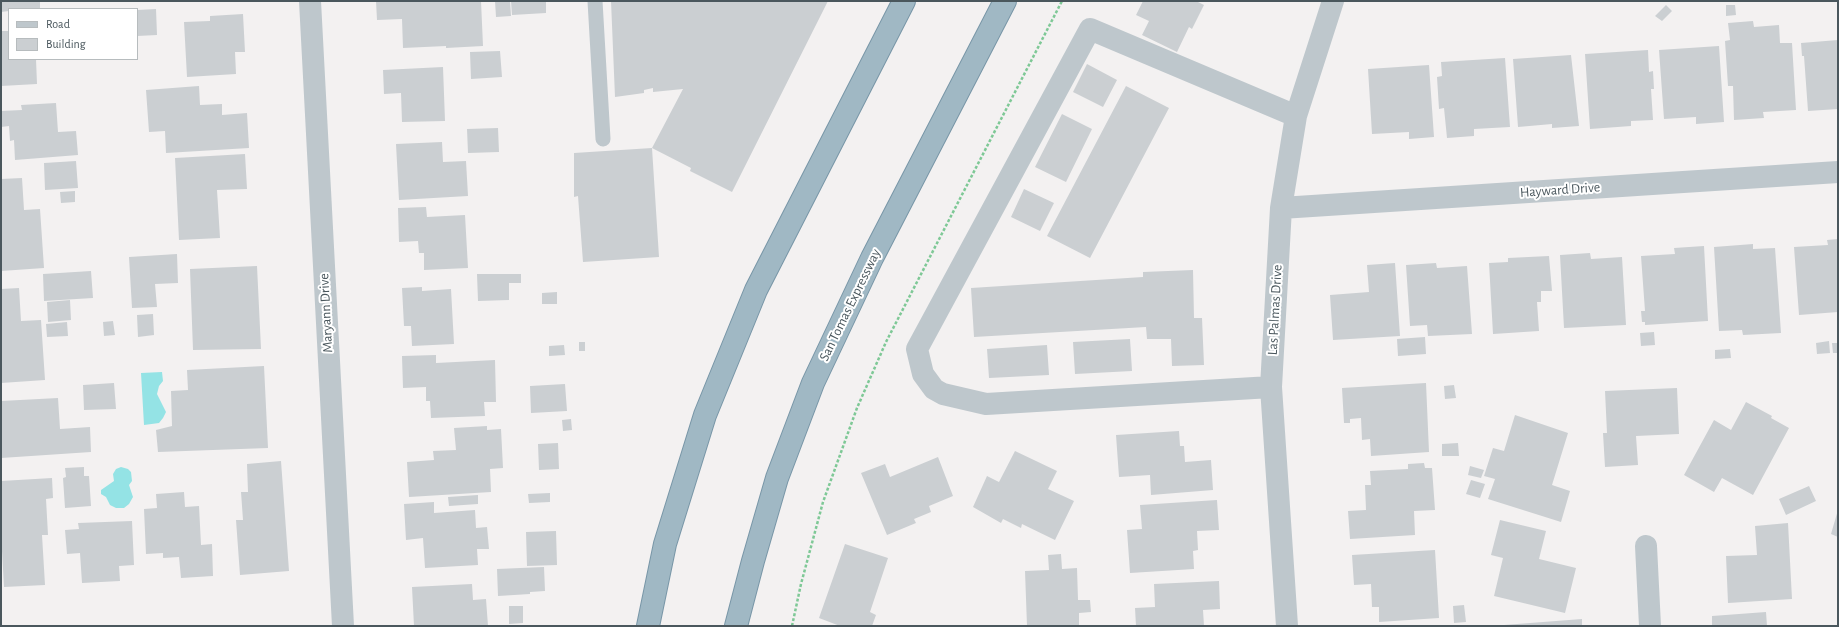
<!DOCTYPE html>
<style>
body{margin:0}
#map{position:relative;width:1839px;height:627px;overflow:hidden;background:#f3f1f1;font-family:"Alegreya Sans",sans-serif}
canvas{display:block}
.frame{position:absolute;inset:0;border:2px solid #4a575d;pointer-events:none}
.legend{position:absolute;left:8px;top:8px;width:130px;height:52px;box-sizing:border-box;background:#fff;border:1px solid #b7bcbe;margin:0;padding:5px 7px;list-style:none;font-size:12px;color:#4a575d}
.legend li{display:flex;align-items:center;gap:8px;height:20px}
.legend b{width:20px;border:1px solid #b7bcbe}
</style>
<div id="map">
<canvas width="1839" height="627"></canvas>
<div class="frame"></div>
<ul class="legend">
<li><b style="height:5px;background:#bec7cc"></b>Road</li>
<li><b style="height:11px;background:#cbcfd2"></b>Building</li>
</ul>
</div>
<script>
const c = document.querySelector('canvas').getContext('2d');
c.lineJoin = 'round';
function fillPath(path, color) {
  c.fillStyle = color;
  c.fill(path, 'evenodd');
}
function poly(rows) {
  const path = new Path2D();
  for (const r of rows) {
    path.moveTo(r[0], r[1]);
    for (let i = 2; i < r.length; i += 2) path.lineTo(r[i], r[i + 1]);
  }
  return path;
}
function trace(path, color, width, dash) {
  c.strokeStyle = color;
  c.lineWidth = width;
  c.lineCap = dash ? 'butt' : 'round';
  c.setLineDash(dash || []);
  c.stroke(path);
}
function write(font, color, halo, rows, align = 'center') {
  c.font = font + ' "Alegreya Sans",sans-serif';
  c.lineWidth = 4;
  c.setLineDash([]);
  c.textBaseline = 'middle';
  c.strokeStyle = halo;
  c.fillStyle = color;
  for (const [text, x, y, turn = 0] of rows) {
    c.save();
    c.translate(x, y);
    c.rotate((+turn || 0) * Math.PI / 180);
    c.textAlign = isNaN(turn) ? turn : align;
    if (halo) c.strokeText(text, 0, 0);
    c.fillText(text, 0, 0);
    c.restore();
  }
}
fillPath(poly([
 [162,372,163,381,159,386,157,394,166,412,163,418,159,423,144,425,141,373],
 [121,467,128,469,131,472,132,481,129,485,133,497,129,504,124,508,116,508,110,505,106,497,101,494,101,490,114,481,113,474,116,469]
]), '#94e3e5');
fillPath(poly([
 [1,1,40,1,40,9,9,9,9,11,1,12],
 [376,1,481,1,483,46,446,48,446,46,403,48,402,19,377,20],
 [495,1,510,1,511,16,496,17],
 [511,1,546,1,546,13,512,15],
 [611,1,828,1,732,192,690,171,691,168,652,148,683,89,653,92,653,88,644,90,644,93,615,97],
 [1143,1,1196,1,1204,5,1192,29,1189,27,1177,52,1142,35,1149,21,1136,15],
 [1666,5,1672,11,1662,21,1655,16],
 [1726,5,1735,5,1736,15,1726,16],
 [156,9,157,35,137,36,137,10],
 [243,14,245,52,235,52,236,74,187,77,184,22,210,21,210,16],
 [1753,21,1754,27,1779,25,1780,43,1792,43,1796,110,1763,112,1764,118,1734,120,1733,86,1728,86,1725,41,1730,40,1728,23],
 [1,31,9,31,9,59,36,59,37,84,1,86],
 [1838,40,1838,109,1808,111,1804,56,1802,56,1801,43],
 [1719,46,1724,122,1696,124,1696,117,1664,119,1659,50],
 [1648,50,1649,72,1653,71,1654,89,1651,89,1653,120,1631,121,1631,126,1590,129,1585,54],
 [500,51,502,77,471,79,470,52],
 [1571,55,1579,126,1552,128,1552,124,1518,127,1513,59],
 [1505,58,1510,127,1474,129,1474,136,1447,138,1444,108,1439,109,1437,77,1442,76,1441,62],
 [1087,64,1117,80,1103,107,1073,92],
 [1429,65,1434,137,1409,139,1409,132,1372,134,1368,69],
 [443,67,445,121,402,122,401,93,384,94,383,70],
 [199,86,200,105,222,104,222,115,247,113,249,148,166,153,165,131,149,132,146,90],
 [1126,86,1169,108,1090,258,1047,236],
 [56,103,58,132,76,131,78,155,15,160,14,140,10,141,9,126,1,127,1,111,22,110,21,105],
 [1062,114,1092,129,1066,182,1035,167],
 [498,128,499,152,468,153,467,129],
 [442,142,443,162,466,161,468,196,399,200,396,144],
 [652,148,659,257,583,262,578,196,574,197,574,153],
 [245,154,247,189,217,190,220,238,179,240,175,158],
 [76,161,78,188,45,190,44,163],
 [22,178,24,210,40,209,44,268,1,271,1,179],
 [1024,189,1054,203,1040,231,1011,217],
 [75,191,75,202,61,203,60,192],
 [426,207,427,217,465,215,468,268,424,270,424,253,419,253,418,241,399,242,398,208],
 [1838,239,1838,312,1799,315,1794,247,1828,245,1827,240],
 [1753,244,1753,249,1775,248,1781,333,1743,335,1742,330,1719,331,1714,247],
 [1704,246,1708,321,1645,325,1645,322,1642,322,1641,311,1645,311,1641,256,1675,254,1674,248],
 [1590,253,1591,259,1622,257,1626,325,1564,328,1560,255],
 [177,254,178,283,155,284,157,307,132,308,129,257],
 [1549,256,1552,291,1541,291,1541,302,1537,302,1539,331,1493,334,1489,263,1508,262,1508,258],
 [1395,263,1400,336,1333,340,1330,295,1369,292,1367,265],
 [1436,263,1437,268,1467,266,1472,334,1428,336,1427,325,1410,326,1406,265],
 [257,266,261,349,193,350,190,269],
 [1193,270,1194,318,1202,318,1204,365,1172,366,1171,339,1147,339,1146,327,974,337,971,288,1143,277,1143,272],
 [91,271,93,298,44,301,43,274],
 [477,274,521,274,521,283,509,283,509,300,478,301],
 [422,287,422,291,451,289,454,344,412,346,411,326,404,326,402,288],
 [19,288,21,321,41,320,45,380,1,383,1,289],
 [557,292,557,304,542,304,542,293],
 [70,300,71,320,48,322,47,302],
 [153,314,154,335,138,337,137,315],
 [113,321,115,335,104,336,103,322],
 [67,322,68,336,47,337,46,324],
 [1654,332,1655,345,1641,346,1640,333],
 [1425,337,1426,354,1398,356,1397,339],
 [1130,339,1132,371,1075,374,1073,342],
 [1829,341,1830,353,1817,354,1816,343],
 [579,342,585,342,585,351,579,351],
 [1832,343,1838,343,1838,353,1833,353],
 [564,345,565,355,549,356,549,346],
 [1047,345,1049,375,989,378,987,349],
 [1730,349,1731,358,1715,359,1715,350],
 [436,355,436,363,495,360,496,402,484,402,485,416,431,418,430,401,426,401,426,387,403,388,402,356],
 [264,366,268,448,158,452,156,430,172,426,171,391,188,390,187,370],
 [114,383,116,409,84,410,83,385],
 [1426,383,1429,452,1371,456,1370,439,1362,440,1361,418,1350,419,1350,423,1344,423,1342,388],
 [565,384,567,411,531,413,530,386],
 [1454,385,1456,398,1445,399,1444,386],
 [1677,388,1679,434,1636,436,1638,465,1605,467,1603,433,1607,433,1605,391],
 [58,398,60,429,90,427,91,452,1,458,1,401],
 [1746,402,1772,416,1771,418,1789,428,1753,495,1722,478,1714,492,1684,475,1714,420,1731,430],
 [1515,415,1568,433,1552,485,1570,491,1561,522,1488,499,1495,479,1484,476,1493,448,1504,451],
 [571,419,572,430,563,431,562,420],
 [487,426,487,430,501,429,503,468,490,469,491,492,409,497,407,462,434,460,433,451,456,450,454,428],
 [1179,431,1180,446,1184,446,1185,462,1211,460,1213,490,1151,495,1150,475,1119,477,1116,435],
 [558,443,559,469,539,470,538,444],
 [1458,443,1459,456,1442,456,1442,444],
 [1015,451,1057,471,1048,489,1074,501,1055,540,1022,524,1021,528,1003,519,1001,523,973,507,987,476,999,482],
 [938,457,953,496,929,506,931,512,914,519,916,523,887,535,861,473,885,464,890,477],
 [281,461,289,571,240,575,236,520,243,520,241,492,248,492,247,464],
 [1424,463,1425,468,1432,468,1435,510,1414,511,1415,535,1350,539,1348,511,1366,510,1365,485,1371,485,1370,471,1408,469,1408,464],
 [1470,466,1484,470,1481,478,1468,475],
 [84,467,84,476,89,476,91,506,65,508,63,478,66,477,65,468],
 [52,478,53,498,46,499,48,535,42,535,45,585,4,587,1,533,1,481],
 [1471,480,1485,484,1480,498,1466,494],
 [1809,486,1816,501,1786,515,1779,499],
 [184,492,185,507,199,506,201,545,212,544,213,576,181,578,179,557,163,558,163,553,146,554,144,509,157,508,156,494],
 [550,493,550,502,529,503,528,494],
 [478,495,478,504,449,506,448,497],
 [1217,500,1219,530,1197,531,1198,550,1193,551,1194,569,1130,573,1127,530,1142,529,1140,505],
 [434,502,434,513,475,510,476,528,487,527,489,549,477,549,478,565,425,568,423,538,406,540,404,504],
 [1838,510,1838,537,1831,534],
 [1500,520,1546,531,1539,559,1576,568,1565,613,1494,596,1503,558,1491,555],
 [132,521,134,565,119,566,120,581,82,583,80,553,67,554,65,530,79,529,78,523],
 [1788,523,1792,599,1728,603,1726,556,1757,555,1755,526],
 [556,531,557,565,527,566,526,532],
 [845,544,888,558,870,612,876,615,872,626,840,626,819,618],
 [1435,550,1439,618,1379,622,1379,607,1372,607,1371,584,1354,585,1352,555],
 [1061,554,1062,569,1077,568,1078,600,1090,600,1091,612,1079,613,1079,626,1027,626,1025,571,1049,570,1048,555],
 [544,567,545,591,530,592,530,594,498,596,497,569],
 [1219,581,1220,609,1203,610,1204,626,1136,626,1135,608,1155,607,1154,584],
 [472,584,473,600,486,599,488,626,414,626,412,587],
 [1464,605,1466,622,1454,623,1453,606],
 [509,606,523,606,523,623,509,624],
 [1766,612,1767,626,1712,626,1712,616],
 [1582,619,1582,626,1504,626,1504,625]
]), '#cbcfd2');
const trunk = poly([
 [648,626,665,544,705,415,756,290,904,1],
 [736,626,753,561,777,478,813,383,872,258,1005,1]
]);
trace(trunk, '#7896a7', 24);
trace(poly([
 [792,626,801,584,823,502,857,408,886,342,1062,1]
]), '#7ec896', 2.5, [3, 2]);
trace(poly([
 [595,1,603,139]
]), '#bec7cc', 15);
trace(poly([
 [310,1,343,626],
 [1281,208,1838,172],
 [1271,387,986,404,943,394,934,389,923,374,917,349,1090,29,1296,116],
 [1646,546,1650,626],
 [1287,626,1271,387,1281,208,1296,116,1333,1]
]), '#bec7cc', 22);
trace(trunk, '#a0b8c4', 22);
write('14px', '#4a575d', '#fff', [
 ["Hayward Drive",1560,190,-4],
 ["San Tomas Expressway",850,305,-64],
 ["Las Palmas Drive",1275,310,-87],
 ["Maryann Drive",326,313,-93]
]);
</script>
